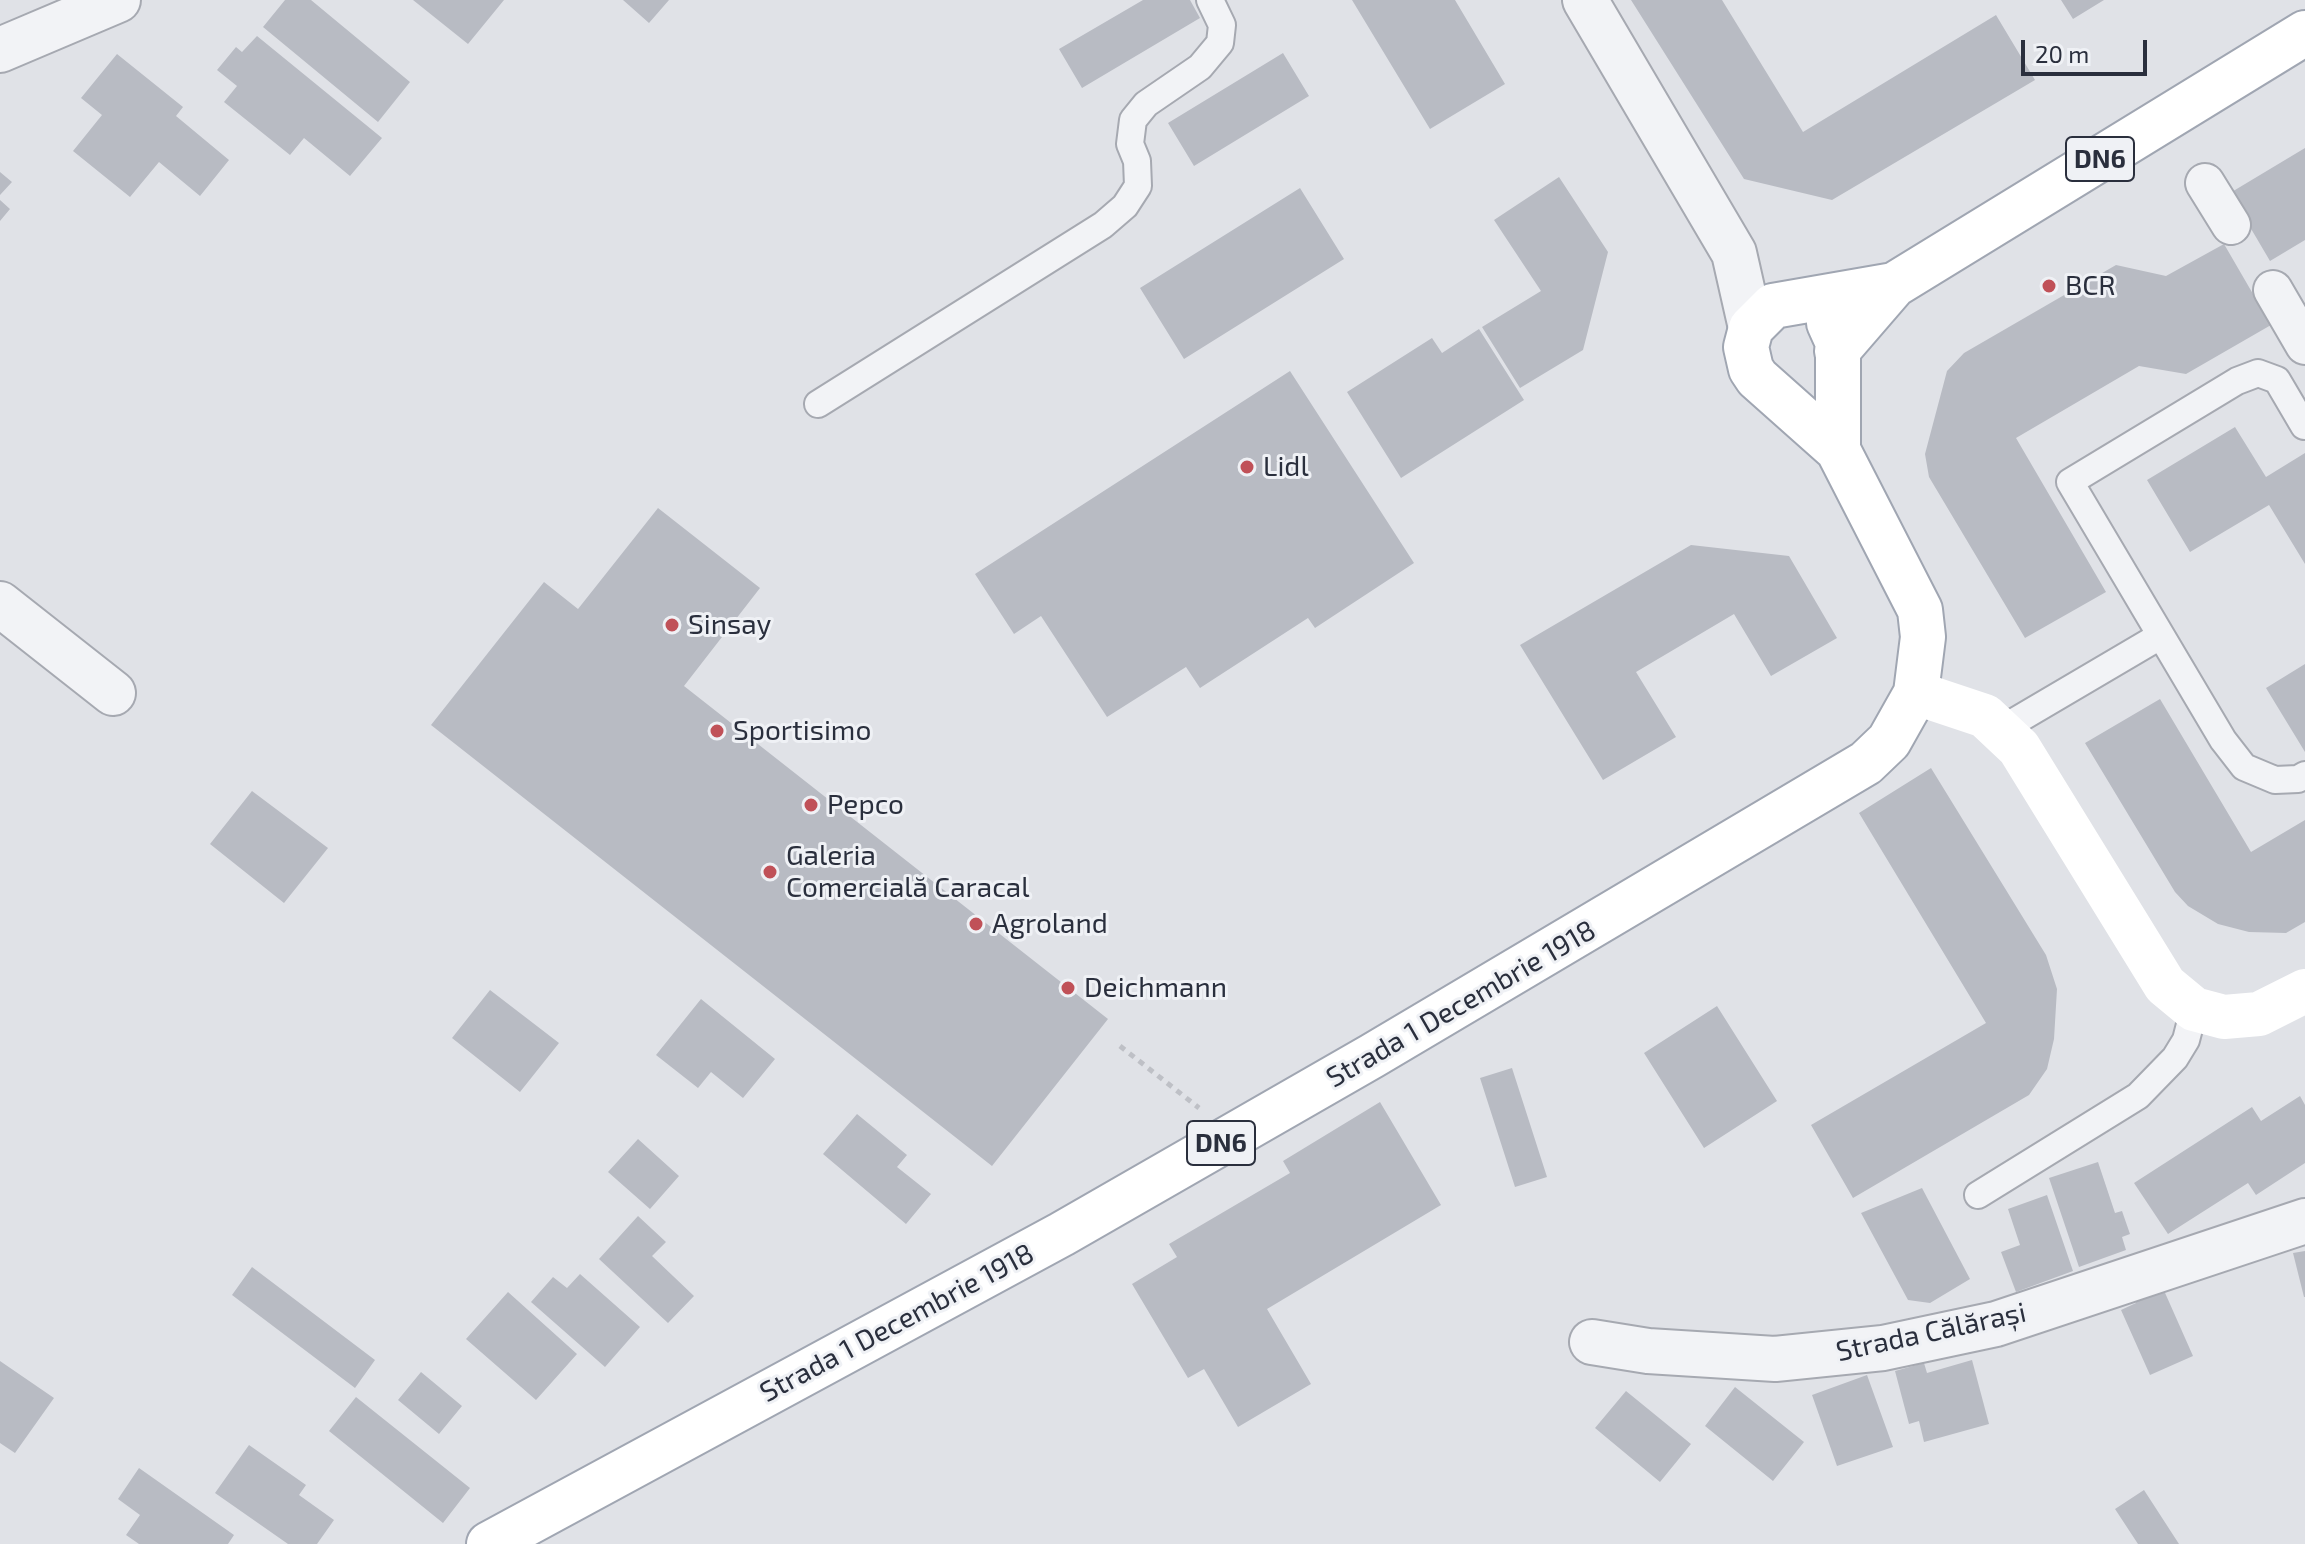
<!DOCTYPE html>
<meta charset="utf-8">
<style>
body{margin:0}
#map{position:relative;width:2305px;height:1544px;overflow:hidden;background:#e0e2e7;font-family:"Exo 2",sans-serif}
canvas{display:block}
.scale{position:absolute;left:2021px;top:40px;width:126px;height:36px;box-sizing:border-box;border:4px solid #2a2f3d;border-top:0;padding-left:10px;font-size:24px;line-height:28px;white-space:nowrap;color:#2a2f3d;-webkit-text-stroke:6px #eff1f5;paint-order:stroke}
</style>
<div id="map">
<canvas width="2305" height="1544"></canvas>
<div class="scale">20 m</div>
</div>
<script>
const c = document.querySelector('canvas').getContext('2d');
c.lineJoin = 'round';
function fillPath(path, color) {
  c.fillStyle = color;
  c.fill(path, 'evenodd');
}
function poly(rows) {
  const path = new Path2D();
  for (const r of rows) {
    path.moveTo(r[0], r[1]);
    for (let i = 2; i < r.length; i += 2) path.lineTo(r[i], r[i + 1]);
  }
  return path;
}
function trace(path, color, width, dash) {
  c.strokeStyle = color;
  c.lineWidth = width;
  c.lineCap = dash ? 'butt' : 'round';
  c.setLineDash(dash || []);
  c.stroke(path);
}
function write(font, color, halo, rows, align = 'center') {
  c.font = font + ' "Exo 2",sans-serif';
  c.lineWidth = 6;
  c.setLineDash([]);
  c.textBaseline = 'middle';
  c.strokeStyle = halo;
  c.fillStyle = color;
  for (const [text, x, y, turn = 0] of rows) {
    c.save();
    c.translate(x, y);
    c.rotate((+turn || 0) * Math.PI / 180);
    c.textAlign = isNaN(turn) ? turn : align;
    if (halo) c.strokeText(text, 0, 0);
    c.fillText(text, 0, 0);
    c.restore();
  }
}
fillPath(poly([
 [285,0,311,0,410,82,378,122,263,27],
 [413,0,504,0,468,44],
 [623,0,669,0,649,23],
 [1143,0,1190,0,1200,18,1082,88,1059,49],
 [1352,0,1455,0,1505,84,1430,129],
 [1631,0,1722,0,1803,132,1996,15,2035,80,1832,200,1744,179],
 [2061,0,2104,0,2073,19],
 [257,36,382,138,350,176,304,138,290,155,224,102,237,86,217,70,236,47,242,52],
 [1283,53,1309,96,1194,166,1168,123],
 [117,54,183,107,176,116,229,160,200,196,159,162,130,197,73,151,102,115,81,98],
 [2305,148,2305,240,2270,261,2230,193],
 [0,172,12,182,0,195],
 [1559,177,1608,252,1583,350,1520,388,1482,327,1541,291,1494,220],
 [1300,188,1344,259,1184,359,1140,288],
 [0,200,10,209,0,221],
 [2224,244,2271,325,2186,374,2139,366,2016,438,2106,592,2025,638,1929,477,1925,454,1947,371,1964,353,2116,265,2166,276],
 [1479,329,1524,400,1401,478,1347,392,1432,338,1442,353],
 [1290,371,1414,563,1315,628,1308,618,1200,688,1186,667,1107,717,1041,616,1014,634,975,574],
 [2235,427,2266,477,2305,453,2305,564,2269,505,2190,552,2147,480],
 [658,508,760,588,684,686,1108,1019,992,1166,431,725,544,582,578,609],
 [1691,545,1789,556,1837,638,1771,676,1734,614,1636,672,1676,737,1603,780,1520,645],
 [2305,664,2305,752,2266,688],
 [2160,699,2251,852,2305,820,2305,922,2286,933,2249,932,2218,924,2188,906,2175,892,2085,743],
 [1931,768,2046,955,2057,989,2054,1039,2047,1069,2029,1095,1853,1198,1811,1125,1986,1023,1859,813],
 [252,791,328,848,284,903,210,844],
 [490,990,559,1043,520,1092,452,1038],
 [701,999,775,1059,743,1098,711,1072,698,1088,656,1055],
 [1717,1006,1777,1101,1704,1148,1644,1053],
 [1512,1068,1547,1177,1515,1187,1480,1078],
 [2300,1096,2305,1105,2305,1163,2256,1195,2248,1183,2168,1234,2134,1183,2252,1107,2261,1121],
 [1380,1102,1441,1205,1267,1309,1311,1384,1238,1427,1204,1369,1188,1378,1132,1284,1177,1257,1169,1244,1290,1173,1283,1161],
 [857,1114,907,1155,897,1167,931,1194,906,1224,823,1154],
 [638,1139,679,1176,650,1209,608,1172],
 [2098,1162,2115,1213,2122,1211,2130,1234,2122,1237,2126,1250,2079,1267,2049,1178],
 [1922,1188,1970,1279,1930,1303,1908,1300,1861,1213],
 [2047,1195,2073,1271,2016,1292,2001,1252,2020,1245,2008,1209],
 [638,1216,666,1242,652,1256,694,1296,668,1323,599,1259],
 [2305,1251,2305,1297,2304,1297,2293,1253],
 [252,1267,375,1360,355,1388,232,1295],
 [580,1274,640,1327,605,1367,531,1302,553,1277,567,1288],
 [2162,1286,2193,1356,2150,1375,2121,1310,2136,1303,2130,1292],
 [508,1292,577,1354,536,1400,466,1339],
 [1972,1360,1989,1424,1924,1442,1919,1421,1909,1424,1895,1371,1924,1363,1927,1373],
 [0,1361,54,1398,15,1453,0,1443],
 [421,1372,462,1406,439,1434,398,1400],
 [1867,1375,1893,1447,1837,1466,1812,1395],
 [1735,1387,1804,1442,1773,1481,1705,1426],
 [1626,1391,1691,1444,1660,1482,1595,1428],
 [356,1397,470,1488,443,1523,329,1431],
 [249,1445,306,1485,299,1495,334,1520,317,1544,288,1544,215,1493],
 [139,1468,234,1535,228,1544,139,1544,126,1535,140,1515,118,1499],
 [2144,1490,2179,1544,2138,1544,2115,1509]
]), '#b8bbc3');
const service = poly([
 [818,404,1103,225,1125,206,1138,186,1137,161,1130,144,1133,120,1146,104,1200,67,1220,43,1222,25,1210,0],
 [2304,426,2277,380,2258,373,2237,381,2070,482,2223,740,2244,767,2275,780,2298,779,2305,775],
 [2002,729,2160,636],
 [1978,1195,2138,1096,2175,1058,2186,1040,2194,1009]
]);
const pedestrian = poly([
 [2205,183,2231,225],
 [2273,290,2305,345]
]);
const minor = poly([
 [0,50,118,0],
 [0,604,113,693],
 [1592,1342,1648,1351,1775,1359,1883,1348,1996,1324,2305,1221]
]);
const tertiary = poly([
 [1585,0,1734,253,1751,328]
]);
const primary = poly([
 [1829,323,1838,343,1838,450],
 [1837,351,1894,285,2305,33],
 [489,1544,1062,1234,1372,1056,1866,763,1889,741,1916,693,1923,637,1920,610,1838,450,1757,378,1751,369,1746,347,1751,328,1773,306,1894,285]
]);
trace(service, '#a6a9b1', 30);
trace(pedestrian, '#a6a9b1', 42);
trace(minor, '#a6a9b1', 48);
trace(tertiary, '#a6a9b1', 48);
trace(primary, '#a0a6b2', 48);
trace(poly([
 [1120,1046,1199,1108]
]), '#bec0c6', 5, [6, 6]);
trace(service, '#f2f3f6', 26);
trace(pedestrian, '#f2f3f6', 38);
trace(minor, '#f2f3f6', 44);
trace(tertiary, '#f2f3f6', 44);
trace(poly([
 [1916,693,1985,716,2019,748,2165,985,2194,1009,2224,1017,2259,1014,2305,991]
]), '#fff', 44);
trace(primary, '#fff', 44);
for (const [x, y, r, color] of [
 [2049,286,8,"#c05158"],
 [1247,467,8,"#c05158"],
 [672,625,8,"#c05158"],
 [717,731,8,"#c05158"],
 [811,805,8,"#c05158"],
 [770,872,8,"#c05158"],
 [976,924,8,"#c05158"],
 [1068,988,8,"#c05158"]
]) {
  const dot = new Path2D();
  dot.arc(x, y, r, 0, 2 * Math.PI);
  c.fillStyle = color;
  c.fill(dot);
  trace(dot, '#eff1f5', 3);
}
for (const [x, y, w] of [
 [2100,159,68],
 [1221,1143,68]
]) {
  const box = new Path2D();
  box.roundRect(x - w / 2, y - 22, w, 44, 6);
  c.fillStyle = '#eff1f5';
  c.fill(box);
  trace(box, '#2a2f3d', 2);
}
write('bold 26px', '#2a2f3d', null, [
 ["DN6",2100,159],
 ["DN6",1221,1143]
]);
write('28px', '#2a2f3d', '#eff1f5', [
 ["BCR",2065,286],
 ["Lidl",1263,467],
 ["Sinsay",688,625],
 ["Sportisimo",733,731],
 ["Pepco",827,805],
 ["Galeria",786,856],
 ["Comercială Caracal",786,888],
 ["Agroland",992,924],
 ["Deichmann",1084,988]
], 'left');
write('28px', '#2a2f3d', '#eff1f5', [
 ["Strada 1 Decembrie 1918",1461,1004,-30],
 ["Strada 1 Decembrie 1918",897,1323,-28],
 ["Strada Călărași",1931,1332,-12]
]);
</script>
